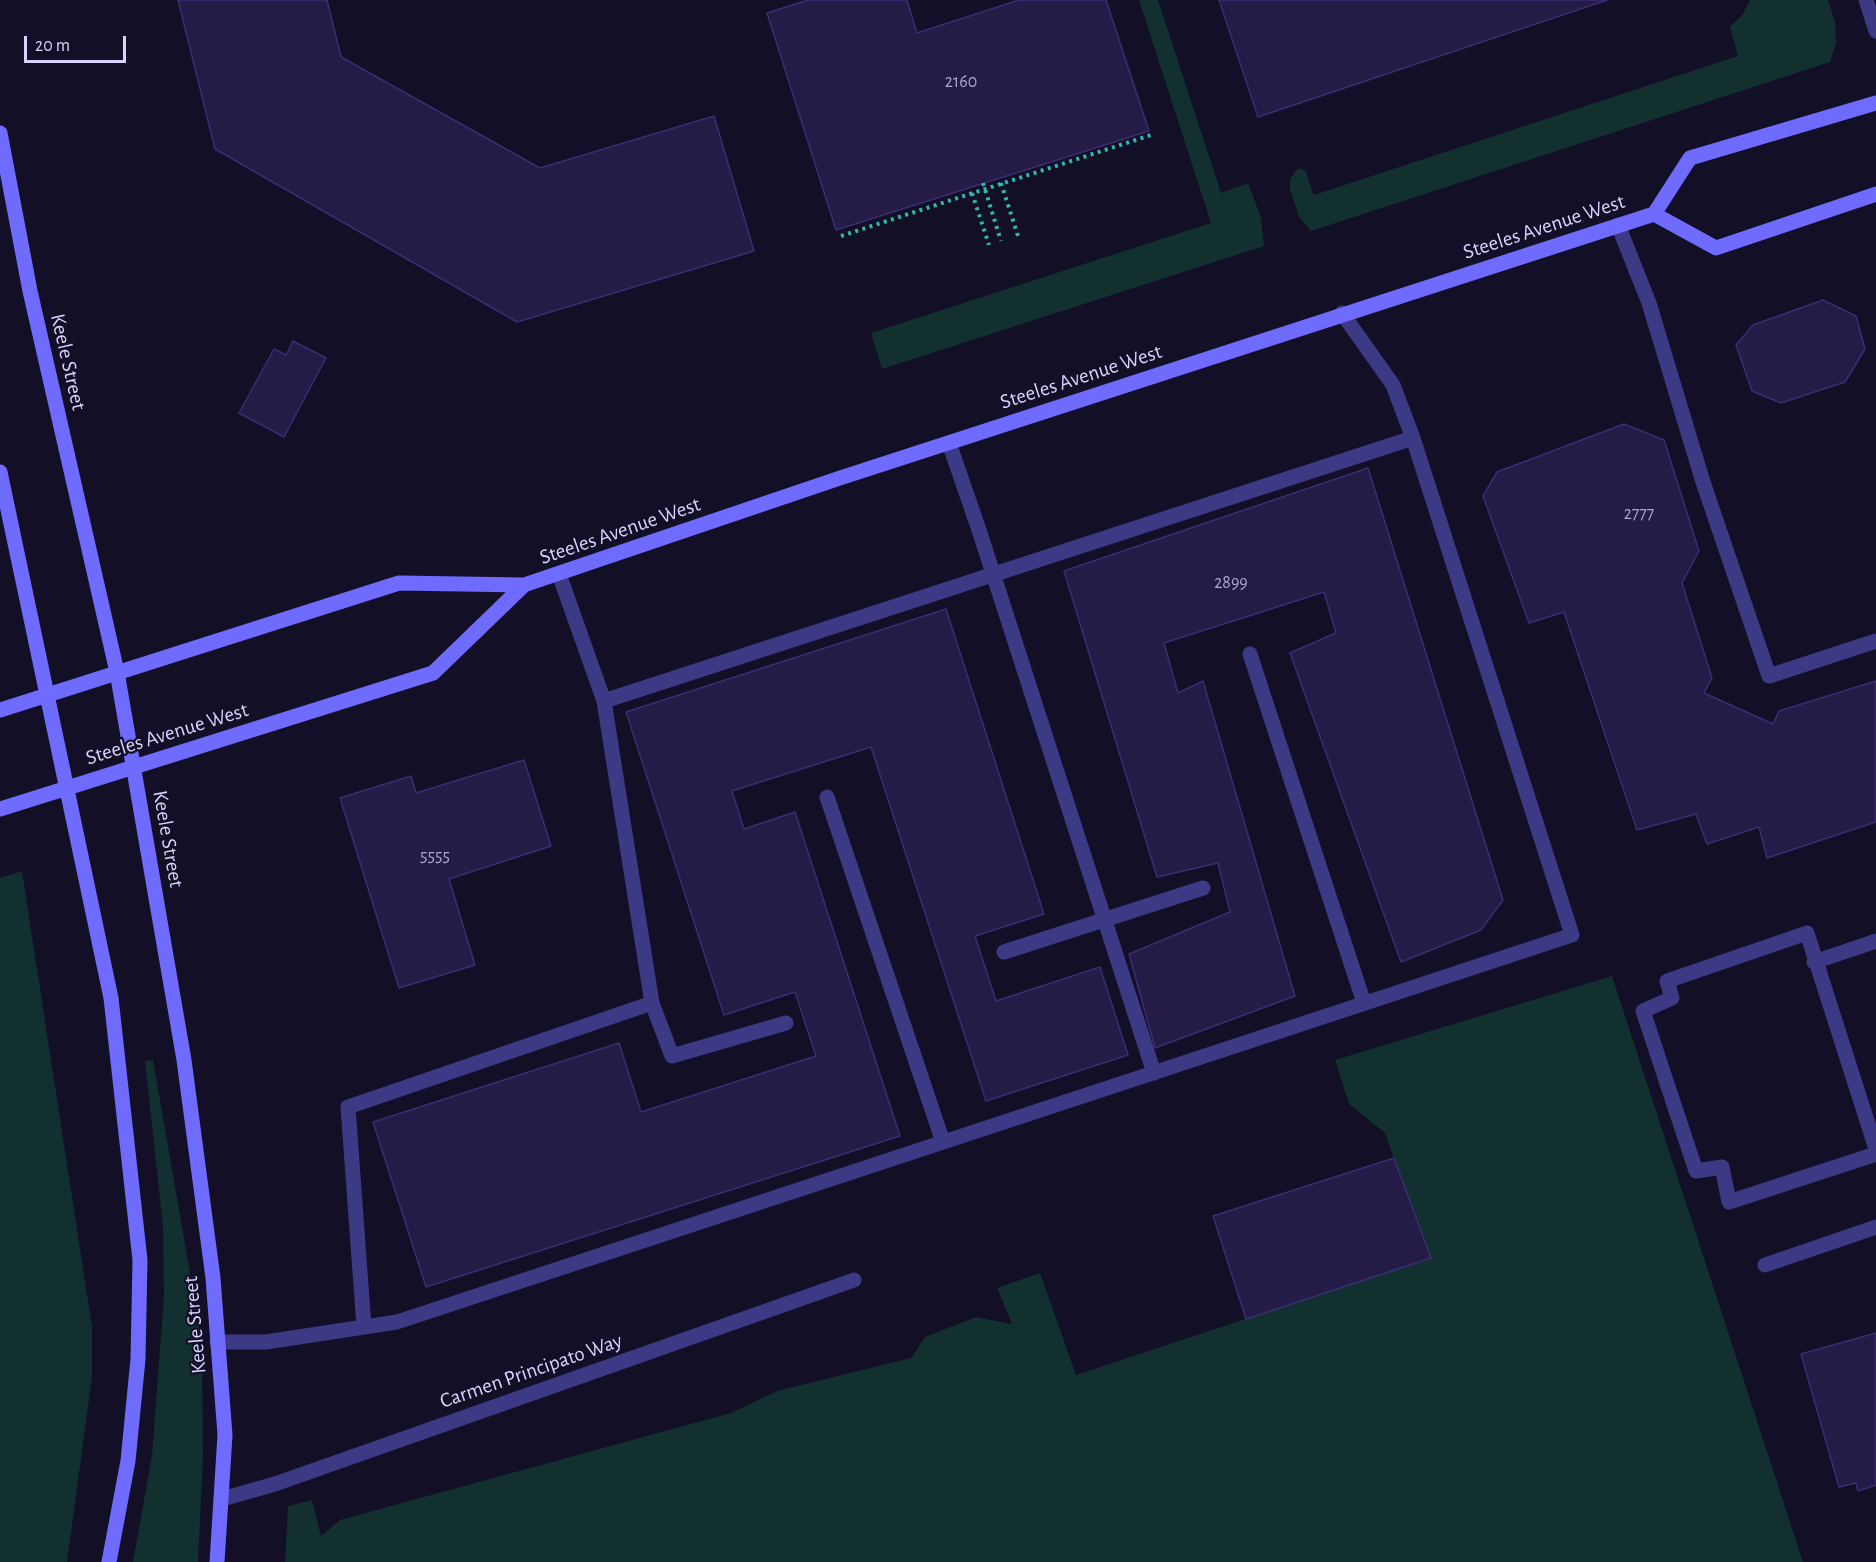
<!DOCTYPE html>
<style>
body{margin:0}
#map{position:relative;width:1876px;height:1562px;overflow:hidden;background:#130f26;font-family:"Alegreya Sans",sans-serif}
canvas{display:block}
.scale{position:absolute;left:24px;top:36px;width:102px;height:27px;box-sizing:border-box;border:3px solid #d9d4ff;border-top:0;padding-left:8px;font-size:18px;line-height:21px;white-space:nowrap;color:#d9d4ff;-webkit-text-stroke:4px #130f26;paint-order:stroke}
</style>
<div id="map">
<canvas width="1876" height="1562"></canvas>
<div class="scale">20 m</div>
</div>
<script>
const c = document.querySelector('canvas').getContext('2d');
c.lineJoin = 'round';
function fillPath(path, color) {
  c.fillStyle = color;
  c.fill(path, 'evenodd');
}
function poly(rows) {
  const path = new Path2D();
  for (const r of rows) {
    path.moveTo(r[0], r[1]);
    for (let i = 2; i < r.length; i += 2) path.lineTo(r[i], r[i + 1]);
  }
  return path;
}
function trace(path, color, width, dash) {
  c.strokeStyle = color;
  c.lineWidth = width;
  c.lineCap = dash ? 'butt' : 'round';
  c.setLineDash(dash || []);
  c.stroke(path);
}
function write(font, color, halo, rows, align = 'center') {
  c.font = font + ' "Alegreya Sans",sans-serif';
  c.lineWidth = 4.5;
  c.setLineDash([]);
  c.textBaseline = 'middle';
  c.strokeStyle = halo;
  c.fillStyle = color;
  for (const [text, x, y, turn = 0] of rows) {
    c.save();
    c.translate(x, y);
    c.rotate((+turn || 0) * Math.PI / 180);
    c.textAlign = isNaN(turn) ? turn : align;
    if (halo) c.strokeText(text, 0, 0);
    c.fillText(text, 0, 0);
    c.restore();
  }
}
fillPath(poly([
 [1139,0,1158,0,1221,193,1248,183,1261,218,1264,246,882,369,871,333,1211,223],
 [1750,0,1828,0,1835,22,1836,43,1830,62,1311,231,1299,217,1290,189,1290,179,1298,168,1305,170,1314,195,1738,56,1730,27,1743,14],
 [22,871,92,1327,92,1377,67,1562,0,1562,0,878],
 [1612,976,1803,1562,285,1562,288,1506,312,1500,321,1536,340,1520,731,1413,777,1391,911,1358,925,1337,976,1317,1012,1324,997,1288,1040,1273,1076,1375,1430,1258,1385,1133,1349,1104,1335,1060],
 [153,1060,197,1313,202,1356,203,1457,198,1562,133,1562,152,1455,164,1296,163,1227,145,1061]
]), '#12302f');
const building = poly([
 [178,0,327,0,341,57,540,168,714,116,754,251,517,322,215,149,178,0],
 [808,0,907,0,917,33,1019,0,1106,0,1149,131,836,230,767,13,808,0],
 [1219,0,1607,0,1258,117,1219,0],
 [1823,300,1856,316,1865,349,1845,382,1781,403,1752,391,1736,345,1753,325,1823,300],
 [293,341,326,358,284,437,239,413,274,349,286,355,293,341],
 [1624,424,1664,440,1699,551,1682,583,1712,678,1704,693,1773,724,1779,711,1876,681,1876,822,1767,858,1759,827,1707,844,1696,814,1637,830,1564,612,1529,623,1483,496,1497,472,1624,424],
 [1368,468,1503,900,1481,930,1401,962,1290,653,1336,633,1324,592,1164,643,1178,693,1203,681,1295,996,1155,1048,1129,954,1230,912,1218,863,1157,877,1064,571,1368,468],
 [946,609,1044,914,975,936,996,1001,1100,967,1128,1055,986,1101,871,747,732,791,744,829,795,812,900,1136,426,1287,373,1122,619,1043,641,1112,816,1056,795,992,724,1015,626,712,946,609],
 [524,760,551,846,449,879,475,965,399,988,340,798,411,776,416,793,524,760],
 [1394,1158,1431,1258,1246,1319,1213,1216,1394,1158],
 [1876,1333,1876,1485,1858,1491,1856,1483,1839,1487,1801,1354,1876,1333]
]);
fillPath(building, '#241b47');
trace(building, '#3b2d73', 1.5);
trace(poly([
 [983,183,1001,241],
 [1001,183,1018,236],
 [972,193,989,245],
 [841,236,1151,135]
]), '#2fb8b0', 4, [3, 4.5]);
trace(poly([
 [1618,225,1649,303,1703,482,1769,676,1876,641],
 [949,443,979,530,1154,1073],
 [559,574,604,701,652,1003],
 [1250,654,1364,1003],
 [604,701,1413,438],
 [827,797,943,1142],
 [1004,952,1203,888],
 [1814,962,1876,941],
 [1876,1149,1807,933,1667,981,1672,998,1643,1011,1696,1171,1722,1167,1729,1202,1876,1154],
 [1765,1265,1876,1227],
 [364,1327,348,1107,652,1003,672,1056,786,1023],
 [217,1342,266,1342,397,1322,1572,935,1413,438,1393,385,1342,313],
 [222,1499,275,1484,854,1280]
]), '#3d3a85', 15);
trace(poly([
 [1866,0,1876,31]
]), '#3d3a85', 15);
trace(poly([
 [0,133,30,291,117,672,184,1060,213,1278,225,1435,217,1562],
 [1654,214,1716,248,1876,194],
 [0,472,111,998,140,1260,138,1359,128,1461,109,1562],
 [0,710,399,583,524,585,840,478,1654,214,1690,158,1876,103],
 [0,809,433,673,524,585]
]), '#6f6bff', 15);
write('18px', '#aca6d1', null, [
 ["2160",961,82],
 ["2777",1639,514],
 ["2899",1231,583],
 ["5555",435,856]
]);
write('21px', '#d9d4ff', '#130f26', [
 ["Steeles Avenue West",1544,227,-18],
 ["Keele Street",68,362,77],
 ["Steeles Avenue West",1081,377,-18],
 ["Steeles Avenue West",620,531,-19],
 ["Steeles Avenue West",167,734,-17],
 ["Keele Street",168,839,80],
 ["Keele Street",195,1325,-95],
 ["Carmen Principato Way",531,1371,-19]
]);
</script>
